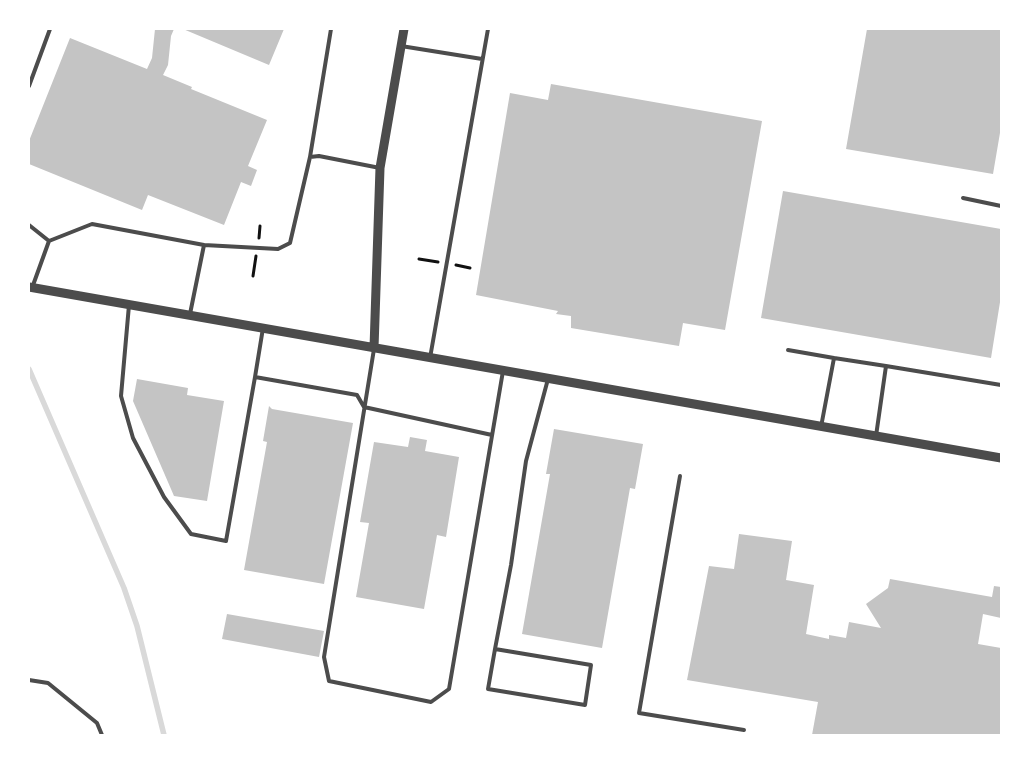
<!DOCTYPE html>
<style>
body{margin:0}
#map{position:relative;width:1030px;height:764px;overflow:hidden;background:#fff;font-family:Karla,sans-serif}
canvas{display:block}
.frame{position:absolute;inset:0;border:30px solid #fff;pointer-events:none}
</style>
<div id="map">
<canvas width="1030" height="764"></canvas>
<div class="frame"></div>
</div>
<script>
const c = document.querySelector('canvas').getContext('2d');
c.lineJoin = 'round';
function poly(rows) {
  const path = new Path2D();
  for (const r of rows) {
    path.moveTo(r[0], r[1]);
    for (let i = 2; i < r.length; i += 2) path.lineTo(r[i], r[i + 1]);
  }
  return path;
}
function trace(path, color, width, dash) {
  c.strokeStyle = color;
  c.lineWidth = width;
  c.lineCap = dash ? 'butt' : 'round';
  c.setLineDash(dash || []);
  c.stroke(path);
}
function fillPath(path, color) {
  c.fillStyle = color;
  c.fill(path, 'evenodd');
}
trace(poly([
 [29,369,124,588,137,626,164,735]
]), '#d9d9d9', 5.5);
fillPath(poly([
 [155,29,174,29,171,36,168,65,163,75,192,87,191,89,267,120,248,166,257,170,251,186,241,182,224,225,148,195,142,210,29,164,29,141,70,38,147,69,152,58],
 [183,29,284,29,269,65],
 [867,29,1001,29,1001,127,993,174,846,149],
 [551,84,762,121,725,330,683,323,679,346,571,328,571,316,556,314,558,311,476,295,510,93,548,100],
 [783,191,1001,229,1001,296,991,358,761,318],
 [137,379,188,388,187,395,224,401,207,501,174,496,133,401],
 [269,406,272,409,353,423,324,584,244,570,267,442,263,441],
 [554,429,643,444,635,489,630,488,602,648,522,634,550,474,546,474],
 [410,437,427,440,425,451,459,457,446,537,437,535,424,609,356,597,369,523,360,522,374,442,408,447],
 [739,534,792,541,786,580,814,585,806,634,829,639,829,635,846,638,849,622,881,628,866,604,888,588,890,579,992,597,994,586,1001,587,1001,618,983,614,978,644,1001,648,1001,735,812,735,818,702,687,680,709,566,734,569],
 [227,614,324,631,319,657,222,639]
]), '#c4c4c4');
trace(poly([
 [259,238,260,226],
 [419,259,438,262],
 [456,265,470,268],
 [253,276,256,256]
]), '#111', 3);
trace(poly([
 [401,46,482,59],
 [29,86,50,29],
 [310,157,331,29],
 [963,198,1001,206],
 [29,225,49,241],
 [204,245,278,249,290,243,310,157,319,156,380,168],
 [32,288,49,241,92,224,204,245,190,314],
 [129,305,121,396,133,438,164,497,191,534,226,541,255,377],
 [263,328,255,377,357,395,364,407,492,435],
 [374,349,324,657,329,681,431,702,449,689,503,371],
 [788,350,834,358,821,427],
 [430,358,488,29],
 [834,358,886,366,876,436],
 [886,366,1001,385],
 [680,476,639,713,744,730],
 [495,649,591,665,585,705,488,689,495,649,511,565,526,461,548,379],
 [29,680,48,683,97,723,102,735]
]), '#4c4c4c', 4);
trace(poly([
 [29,287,1001,458],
 [374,348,380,168,404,29]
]), '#4c4c4c', 9);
</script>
